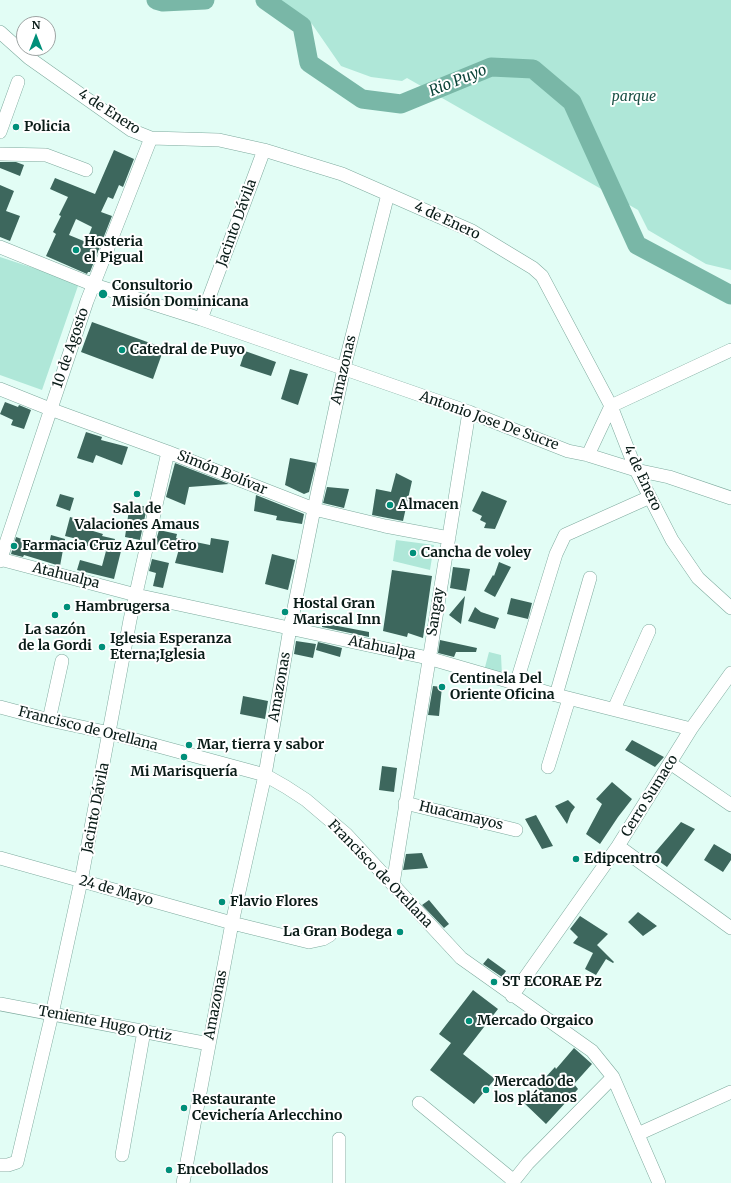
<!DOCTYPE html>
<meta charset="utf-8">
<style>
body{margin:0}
#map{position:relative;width:731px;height:1183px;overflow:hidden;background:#e2fdf5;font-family:Merriweather,serif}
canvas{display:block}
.north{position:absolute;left:16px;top:16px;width:40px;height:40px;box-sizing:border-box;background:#fff;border:1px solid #9da4a3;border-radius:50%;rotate:0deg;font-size:11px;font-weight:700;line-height:16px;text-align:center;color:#0a1c18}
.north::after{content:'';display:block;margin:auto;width:14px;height:18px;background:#008f79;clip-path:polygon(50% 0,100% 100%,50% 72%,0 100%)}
</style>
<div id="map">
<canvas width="731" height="1183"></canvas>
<div class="north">N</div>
</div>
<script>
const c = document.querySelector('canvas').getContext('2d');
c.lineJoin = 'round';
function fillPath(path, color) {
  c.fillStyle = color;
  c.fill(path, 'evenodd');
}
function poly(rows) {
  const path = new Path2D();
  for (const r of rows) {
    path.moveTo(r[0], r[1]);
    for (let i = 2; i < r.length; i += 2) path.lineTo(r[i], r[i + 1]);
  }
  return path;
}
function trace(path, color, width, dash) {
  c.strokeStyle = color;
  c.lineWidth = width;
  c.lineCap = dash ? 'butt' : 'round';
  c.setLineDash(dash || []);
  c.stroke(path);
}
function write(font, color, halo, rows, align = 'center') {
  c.font = font + ' Merriweather,serif';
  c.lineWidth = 4;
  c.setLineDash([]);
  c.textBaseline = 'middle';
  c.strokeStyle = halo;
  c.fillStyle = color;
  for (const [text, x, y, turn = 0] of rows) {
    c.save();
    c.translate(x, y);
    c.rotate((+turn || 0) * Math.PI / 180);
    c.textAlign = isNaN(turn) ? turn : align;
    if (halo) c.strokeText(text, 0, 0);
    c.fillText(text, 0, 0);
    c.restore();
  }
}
fillPath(poly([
 [270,0,731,0,731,270,706,264,648,230,638,210,407,78,402,81,371,77,341,66,312,24],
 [0,257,79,283,42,390,0,375],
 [396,540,434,545,430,570,393,561],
 [489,652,501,655,502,676,484,671]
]), '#afe7d8');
trace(poly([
 [156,0,163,2,205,0],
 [265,0,302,26,309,63,362,99,401,104,491,67,533,69,572,102,637,245,731,295]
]), '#79b7a7', 19);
fillPath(poly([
 [114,150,134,159,123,187,119,185,113,199,108,197,101,212,112,216,90,272,88,272,87,274,46,256,56,234,53,232,61,216,59,215,68,197,50,189,55,178,95,194],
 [76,219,92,227,86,242,69,235],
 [0,162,16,162,24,165,20,176,0,168],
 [0,185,14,191,6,211,20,216,10,241,0,237],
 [92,322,164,348,153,379,81,352],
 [245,351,276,362,271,376,240,366],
 [290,369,308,374,298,405,281,399],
 [5,402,18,407,19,405,31,410,24,429,11,425,13,420,0,414],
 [86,432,102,437,101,440,128,447,122,465,96,455,93,463,77,458],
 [290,458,316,463,309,492,304,494,285,485],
 [175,463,229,484,189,487,185,505,166,497],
 [396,473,412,481,403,521,372,515,376,489,391,492],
 [327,487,349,489,344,508,323,503],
 [482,491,507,501,495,529,484,528,486,523,480,520,482,516,472,511],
 [60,494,74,498,70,511,56,506],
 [256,495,304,514,302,524,276,520,277,516,254,511],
 [130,503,147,507,140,540,125,537],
 [70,517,84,521,83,528,103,534,102,536,115,539,113,549,121,551,114,579,77,570,80,560,102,566,106,551,84,545,85,541,65,536],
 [159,530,177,534,176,538,210,545,211,538,229,541,223,573,175,563,179,549,155,544],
 [51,535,65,539,60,566,24,555,23,557,11,554,16,537,48,548],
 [272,554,295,560,288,590,265,584],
 [152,559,169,563,163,588,153,586,156,573,149,571],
 [499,562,511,567,495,597,484,591,493,575,494,576],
 [453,567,470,569,466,591,450,588],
 [392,570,432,576,423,638,408,633,407,637,383,631],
 [465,596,461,624,449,615],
 [511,598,532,603,528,619,507,614],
 [475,607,481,612,499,618,495,629,468,621],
 [322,623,369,632,369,637,322,627],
 [440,640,477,648,476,652,456,652,454,657,438,653],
 [296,641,316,644,313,658,294,654],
 [318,642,342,648,340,657,316,650],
 [433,686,442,687,439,716,428,715],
 [243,696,268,701,265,719,240,714],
 [632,740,664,757,655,767,625,750],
 [382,766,397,768,394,792,379,790],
 [612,782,632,799,618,817,600,844,586,834,602,804,596,799],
 [568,800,575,807,571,813,567,824,555,806],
 [536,815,553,846,542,849,525,819],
 [681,822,695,829,667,867,652,856],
 [714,844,731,854,731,860,723,872,704,860],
 [422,853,428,868,403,870,406,854],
 [429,900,449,924,444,928,422,905],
 [638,912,657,926,643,936,628,922],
 [580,916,608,934,597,945,614,962,613,963,606,959,596,975,585,969,593,953,573,943,578,937,570,929],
 [488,958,506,971,502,977,483,964],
 [473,990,498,1009,463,1054,495,1079,474,1104,430,1070,451,1043,439,1034],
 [574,1048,592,1064,574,1084,578,1089,546,1124,523,1102,555,1067,556,1069]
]), '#3d675d');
const minor = poly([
 [0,32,29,58,131,130,151,138,219,140,264,150,342,174,472,231,533,268,542,276,611,406,636,470,672,540,698,578,731,608],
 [0,132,18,82],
 [0,154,46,155,86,170],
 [0,247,94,285,201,319,469,412,568,451,588,455,636,470,669,477,731,498],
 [201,319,264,150],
 [0,389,50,409,168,452,314,509,385,526,449,538],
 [588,455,611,406,731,350],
 [0,559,136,595,428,658,556,695,691,729],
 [0,561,87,301,151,138],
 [516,684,556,554,565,535,650,497],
 [556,695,590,578],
 [0,707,49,720,110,733,265,775,286,787,306,800,346,834,461,958,592,1051,613,1077,659,1183],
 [614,709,649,631],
 [49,720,62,661],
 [670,763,731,805],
 [548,767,569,699],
 [405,803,516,830],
 [618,846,731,928],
 [0,858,232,923,309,942,323,939,330,935],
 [393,884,469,412],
 [512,996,618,846,691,729,731,673],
 [0,1004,209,1044],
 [419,1103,514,1181],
 [638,1134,731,1092],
 [122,1155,144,1031],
 [0,1165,8,1165,17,1162,52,1014,81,881,130,620,168,452],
 [183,1183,232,923,265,775,290,628,314,509,344,368,388,194],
 [339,1183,339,1139],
 [512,1183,528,1163,613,1077]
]);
trace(minor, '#7eaa9e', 14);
trace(minor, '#fff', 13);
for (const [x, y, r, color] of [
 [16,127,4,"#008f79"],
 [76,250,4,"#008f79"],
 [103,294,5,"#008f79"],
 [122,350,4,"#008f79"],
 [137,494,4,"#008f79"],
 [390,505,4,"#008f79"],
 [14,546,4,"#008f79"],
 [413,553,4,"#008f79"],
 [67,607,4,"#008f79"],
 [285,612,4,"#008f79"],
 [55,615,4,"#008f79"],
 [102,647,4,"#008f79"],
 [442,687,4,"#008f79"],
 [189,745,4,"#008f79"],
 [184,757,4,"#008f79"],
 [576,859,4,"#008f79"],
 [222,902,4,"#008f79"],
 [400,932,4,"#008f79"],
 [494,982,4,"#008f79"],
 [469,1021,4,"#008f79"],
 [486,1090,4,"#008f79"],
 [184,1108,4,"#008f79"],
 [169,1170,4,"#008f79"]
]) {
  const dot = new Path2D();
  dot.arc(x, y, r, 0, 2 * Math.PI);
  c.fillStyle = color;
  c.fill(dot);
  trace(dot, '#fff', 1.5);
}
write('italic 14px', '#1b5045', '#fff', [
 ["parque",634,97]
]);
write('14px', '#0a1c18', '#fff', [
 ["4 de Enero",109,112,33],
 ["4 de Enero",447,221,25],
 ["Jacinto Dávila",237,223,-70],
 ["10 de Agosto",71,348,-71],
 ["Amazonas",344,370,-77],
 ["Antonio Jose De Sucre",489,421,20],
 ["Simón Bolívar",222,473,22],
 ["4 de Enero",642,478,65],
 ["Atahualpa",66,576,14],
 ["Sangay",436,612,-81],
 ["Atahualpa",382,648,12],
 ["Amazonas",280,687,-80],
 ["Francisco de Orellana",88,729,14],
 ["Cerro Sumaco",650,796,-58],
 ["Jacinto Dávila",96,808,-79],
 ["Huacamayos",461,816,13],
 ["Francisco de Orellana",380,874,46],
 ["24 de Mayo",116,891,16],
 ["Amazonas",216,1005,-79],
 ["Teniente Hugo Ortiz",105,1024,11]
]);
write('bold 14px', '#0a1c18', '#fff', [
 ["Policia",24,127],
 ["Hosteria",84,242],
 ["el Pigual",84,258],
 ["Consultorio",112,286],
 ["Misión Dominicana",112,302],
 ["Catedral de Puyo",130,350],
 ["Almacen",398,505],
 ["Sala de",137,509,"center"],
 ["Valaciones Amaus",137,525,"center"],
 ["Farmacia Cruz Azul Cetro",22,546],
 ["Cancha de voley",421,553],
 ["Hostal Gran",293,604],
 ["Mariscal Inn",293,620],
 ["Hambrugersa",75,607],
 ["La sazón",55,630,"center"],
 ["de la Gordi",55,646,"center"],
 ["Iglesia Esperanza",110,639],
 ["Eterna;Iglesia",110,655],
 ["Centinela Del",450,679],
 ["Oriente Oficina",450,695],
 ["Mar, tierra y sabor",197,745],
 ["Mi Marisquería",184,772,"center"],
 ["Edipcentro",584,859],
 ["Flavio Flores",230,902],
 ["La Gran Bodega",392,932,"right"],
 ["ST ECORAE Pz",502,982],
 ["Mercado Orgaico",477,1021],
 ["Mercado de",494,1082],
 ["los plátanos",494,1098],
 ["Restaurante",192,1100],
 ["Cevichería Arlecchino",192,1116],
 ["Encebollados",177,1170]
], 'left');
write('italic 15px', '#0c4439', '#fff', [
 ["Rio Puyo",458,81,-22]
]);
</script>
